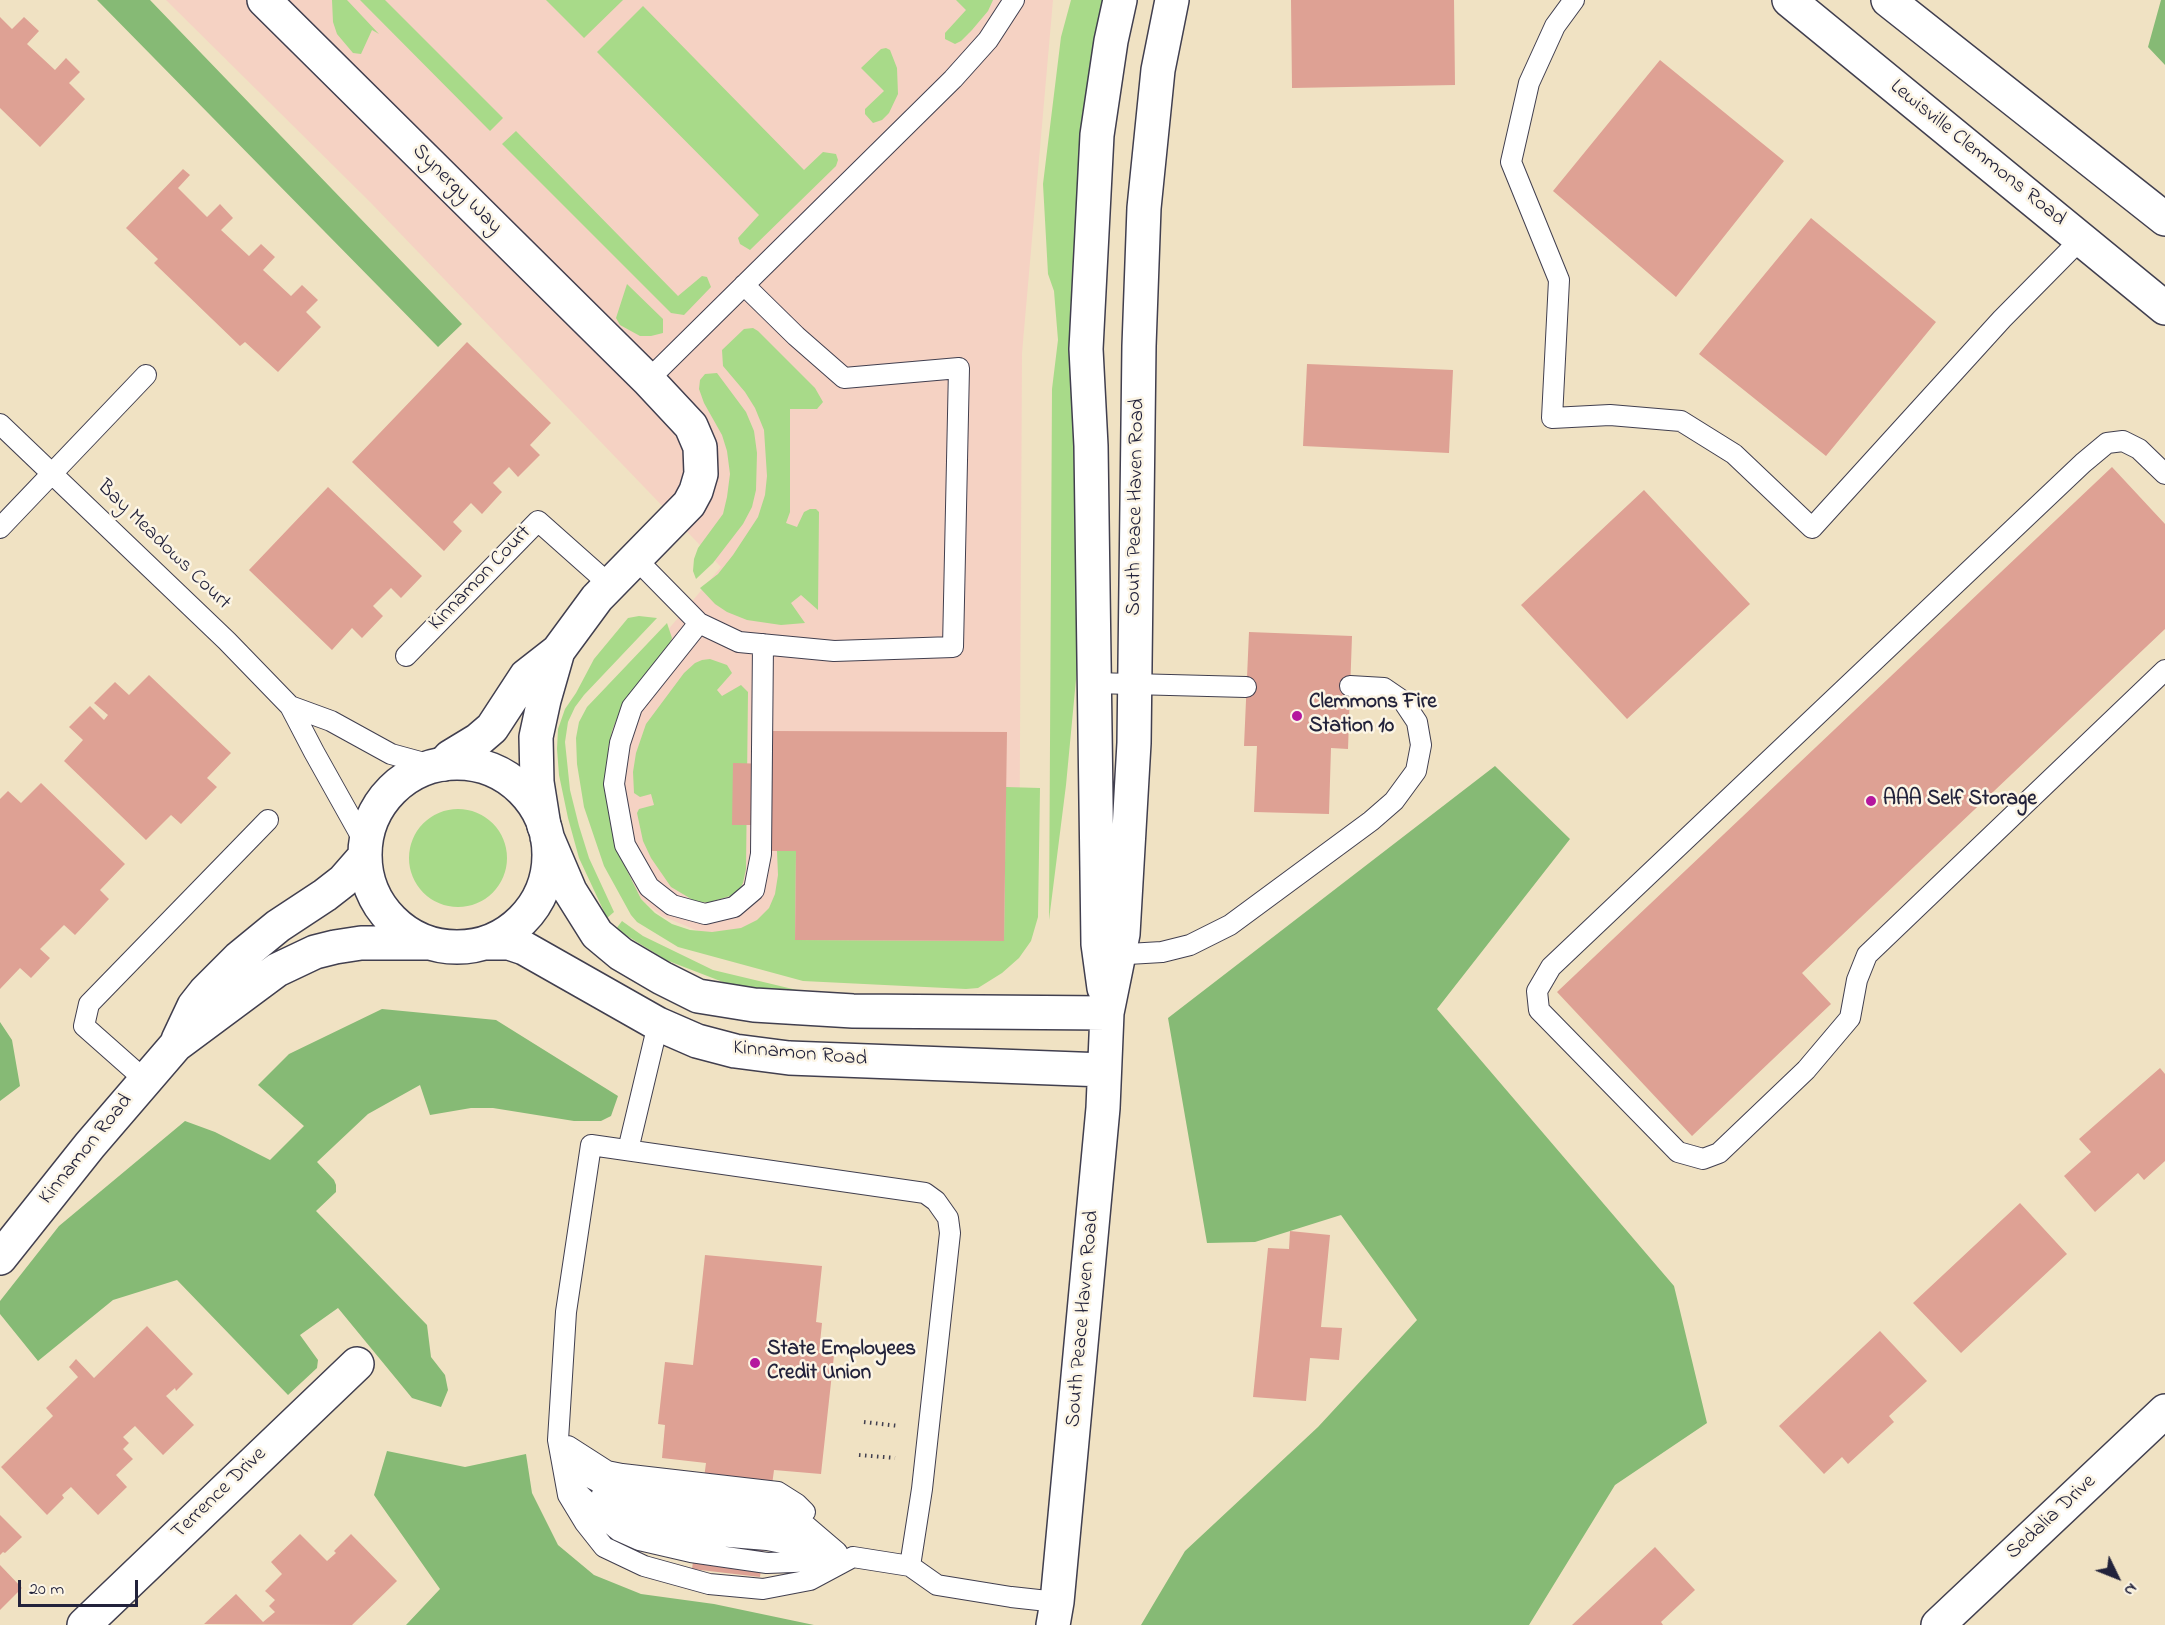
<!DOCTYPE html>
<style>
body{margin:0}
#map{position:relative;width:2165px;height:1625px;overflow:hidden;background:#f0e2c3;font-family:"Indie Flower",sans-serif}
canvas{display:block}
.north{position:absolute;left:2087px;top:1547px;width:60px;height:60px;-webkit-text-stroke:4px #fcf5e5;paint-order:stroke;rotate:133deg;font-size:16px;font-weight:700;line-height:24px;text-align:center;color:#22223b}
.north::after{content:'';display:block;margin:auto;width:21px;height:27px;background:#22223b;clip-path:polygon(50% 0,100% 100%,50% 72%,0 100%)}
.scale{position:absolute;left:18px;top:1580px;width:120px;height:27px;box-sizing:border-box;border:3px solid #22223b;border-top:0;padding-left:8px;font-size:18px;line-height:21px;white-space:nowrap;color:#22223b;-webkit-text-stroke:4px #fcf5e5;paint-order:stroke}
</style>
<div id="map">
<canvas width="2165" height="1625"></canvas>
<div class="north">N</div>
<div class="scale">20 m</div>
</div>
<script>
const c = document.querySelector('canvas').getContext('2d');
c.lineJoin = 'round';
function fillPath(path, color) {
  c.fillStyle = color;
  c.fill(path, 'evenodd');
}
function poly(rows) {
  const path = new Path2D();
  for (const r of rows) {
    if (r.length === 3) {
      path.moveTo(r[0] + r[2], r[1]);
      path.arc(r[0], r[1], r[2], 0, 2 * Math.PI);
      continue;
    }
    path.moveTo(r[0], r[1]);
    for (let i = 2; i < r.length; i += 2) path.lineTo(r[i], r[i + 1]);
  }
  return path;
}
function trace(path, color, width, dash) {
  c.strokeStyle = color;
  c.lineWidth = width;
  c.lineCap = dash ? 'butt' : 'round';
  c.setLineDash(dash || []);
  c.stroke(path);
}
function write(font, color, halo, rows, align = 'center') {
  c.font = font + ' "Indie Flower",sans-serif';
  c.lineWidth = 5;
  c.setLineDash([]);
  c.textBaseline = 'middle';
  c.strokeStyle = halo;
  c.fillStyle = color;
  for (const [text, x, y, turn = 0] of rows) {
    c.save();
    c.translate(x, y);
    c.rotate((+turn || 0) * Math.PI / 180);
    c.textAlign = isNaN(turn) ? turn : align;
    if (halo) c.strokeText(text, 0, 0);
    c.fillText(text, 0, 0);
    c.restore();
  }
}
fillPath(poly([
 [166,0,1053,0,1022,353,1019,932,995,965,778,964,662,916,625,887,584,744,645,657,721,567,370,202]
]), '#f5d2c3');
fillPath(poly([
 [332,0,347,0,379,34,372,30,361,54,353,53,337,34,333,22],
 [360,0,385,0,503,118,490,131],
 [546,0,623,0,584,38],
 [956,0,993,0,988,11,972,30,961,41,955,44,945,39,945,33,966,10],
 [1071,0,1109,0,1080,574,1077,669,1066,785,1049,920,1052,389,1058,340,1054,291,1048,274,1043,184,1061,37],
 [643,6,804,170,823,152,836,154,838,160,836,166,750,250,740,244,738,238,759,215,597,52],
 [886,48,890,50,897,68,898,94,889,113,882,120,873,123,865,114,865,109,884,91,861,68,881,49],
 [516,131,678,296,702,276,707,277,711,287,684,315,671,313,502,144],
 [627,284,663,319,663,333,651,336,640,336,620,325,616,318],
 [753,328,758,331,815,388,823,402,817,409,790,409,790,512,786,523,797,527,804,512,810,509,816,509,819,512,818,610,801,595,791,603,805,623,781,625,747,620,727,612,715,604,700,588,718,574,733,555,758,517,765,495,767,476,764,430,755,408,745,392,723,366,722,350,744,329],
 [717,373,746,412,754,431,757,453,756,490,752,507,743,524,713,563,696,579,693,571,694,559,698,548,723,514,727,497,730,474,727,451,722,435,704,403,699,389,700,380,705,374],
 [639,616,657,618,584,695,575,707,568,722,565,742,570,790,579,826,589,858,614,912,607,918,579,858,568,818,559,775,557,749,558,729,565,709,576,693,594,659,628,618],
 [667,623,672,638,669,646,621,708,612,731,608,749,608,800,611,827,618,852,641,899,655,913,672,924,690,930,712,932,741,928,757,920,769,908,775,894,778,875,777,851,796,851,795,940,1004,941,1006,787,1040,788,1038,917,1031,941,1019,958,1002,973,978,988,966,989,803,981,678,947,637,922,631,915,604,866,584,807,577,764,576,738,579,722,587,707],
 [710,659,727,665,732,673,717,690,722,696,741,685,748,692,746,869,743,883,737,894,710,902,698,903,671,887,651,858,643,841,637,813,639,809,654,805,651,794,640,797,634,793,633,772,636,753,646,724,684,673,695,663,702,660],
 [458,858,49],
 [622,921,643,936,713,970,801,991,959,1000,741,989,666,960,616,929]
]), '#a8da89');
fillPath(poly([
 [97,0,150,0,462,324,438,347],
 [2161,0,2165,0,2165,65,2148,47],
 [1495,766,1570,839,1437,1009,1674,1286,1707,1423,1615,1485,1529,1625,1141,1625,1185,1551,1318,1427,1417,1320,1341,1215,1255,1242,1207,1243,1168,1018],
 [382,1009,496,1020,618,1096,611,1116,601,1121,574,1121,493,1108,471,1108,430,1115,420,1085,368,1114,317,1162,334,1180,336,1185,336,1192,316,1211,427,1325,431,1357,445,1375,448,1390,441,1407,412,1398,338,1308,300,1335,318,1360,317,1368,288,1395,177,1280,113,1300,38,1361,0,1314,0,1301,59,1226,185,1121,215,1132,270,1160,304,1126,258,1085,289,1054],
 [0,1022,12,1040,20,1086,0,1101],
 [387,1451,465,1467,526,1454,532,1493,558,1545,594,1575,641,1594,714,1604,814,1625,406,1625,440,1589,374,1495]
]), '#86ba75');
fillPath(poly([
 [1291,0,1454,0,1455,85,1292,88],
 [0,17,12,29,24,17,39,31,27,44,55,70,66,58,80,72,69,83,85,99,40,147,0,108],
 [1660,60,1784,161,1676,297,1553,191],
 [183,169,190,175,178,188,207,217,220,204,233,218,221,230,249,256,261,244,275,257,263,270,291,296,302,285,318,300,306,312,321,327,278,372,245,342,240,346,154,263,158,259,126,228],
 [1811,218,1936,322,1826,456,1699,354],
 [467,342,551,423,530,445,540,455,518,477,509,467,493,483,502,492,482,514,471,503,453,522,462,531,444,551,352,462],
 [1307,364,1453,370,1449,453,1303,446],
 [2112,467,2165,524,2165,629,1802,973,1831,1004,1692,1136,1557,992],
 [328,487,422,576,401,598,391,588,373,606,383,616,362,638,352,628,332,650,249,570],
 [1644,490,1750,604,1627,719,1521,605],
 [1249,632,1352,636,1348,749,1331,748,1329,814,1254,812,1257,746,1244,746],
 [149,675,231,753,207,778,217,787,181,824,171,815,146,840,64,761,83,740,69,727,90,706,104,720,108,715,94,703,115,682,129,695],
 [772,731,1007,732,1004,941,795,940,796,851,771,851,771,825,732,825,733,763,772,764],
 [41,783,125,864,100,890,109,899,75,935,64,925,40,949,50,958,31,978,20,968,0,989,0,799,8,791,21,803],
 [2160,1068,2165,1074,2165,1161,2144,1180,2138,1173,2095,1212,2064,1176,2091,1152,2079,1139],
 [2020,1203,2067,1254,1961,1353,1913,1303],
 [1290,1231,1330,1235,1321,1327,1342,1328,1339,1360,1310,1358,1306,1401,1253,1397,1268,1248,1289,1249],
 [705,1255,822,1266,816,1322,822,1323,819,1353,834,1355,821,1474,774,1470,760,1577,692,1569,706,1463,662,1458,665,1425,658,1424,665,1362,693,1365],
 [147,1326,193,1374,176,1391,175,1388,166,1396,194,1425,163,1455,135,1426,123,1437,129,1443,123,1449,133,1459,116,1475,127,1487,98,1515,71,1487,62,1495,64,1498,47,1515,1,1467,53,1416,46,1408,78,1377,69,1367,76,1359,94,1378],
 [1880,1331,1927,1381,1889,1416,1894,1422,1848,1464,1842,1457,1824,1474,1779,1426],
 [0,1515,22,1537,5,1553,3,1552,0,1555],
 [300,1534,327,1561,336,1553,334,1551,351,1534,397,1581,352,1625,204,1624,236,1594,263,1622,275,1612,269,1606,275,1600,265,1591,282,1574,271,1562],
 [1655,1547,1695,1590,1661,1622,1663,1625,1572,1625],
 [0,1565,22,1588,0,1610]
]), '#dea194');
const lane = poly([
 [1574,0,1555,26,1529,83,1511,162,1559,280,1552,418,1610,415,1681,421,1734,454,1812,528,2002,319,2081,239],
 [648,380,953,79,988,40,1014,0],
 [0,424,227,641,290,706,314,752,366,845],
 [2165,474,2139,449,2123,441,2107,443,2083,463,1551,967,1537,991,1539,1010,1678,1152,1703,1159,1719,1153,1806,1070,1850,1018,1857,980,1867,955,2165,670],
 [0,528,146,375],
 [636,559,699,623,739,642,834,651,953,647,959,368,844,378,796,336,744,285],
 [699,623,632,707,620,743,614,784,625,845,649,887,672,905,705,914,734,907,754,890,761,854,763,644],
 [406,656,538,521,610,585],
 [1094,683,1246,687],
 [290,706,331,721,391,754,435,766],
 [1111,955,1162,952,1190,945,1230,925,1371,821,1394,801,1416,771,1421,745,1417,722,1403,701,1384,688,1350,686],
 [145,1080,84,1026,89,1004,268,820],
 [628,1150,658,1024],
 [561,1444,583,1474,600,1483,625,1489,775,1507,796,1517,837,1552],
 [568,1446,607,1471,622,1474,778,1492,797,1504,805,1512],
 [572,1485,574,1489,608,1522,619,1531,639,1540,691,1552,767,1563,819,1561,841,1558],
 [602,1494,623,1504,695,1515,774,1524,791,1528,805,1538],
 [614,1514,634,1524,693,1534,767,1540,832,1553],
 [910,1566,853,1557,810,1580,763,1589,709,1584,644,1566,604,1547,585,1523,568,1495,558,1440,566,1312,591,1145,925,1193,936,1201,948,1218,950,1233,922,1489,910,1566,937,1585,1011,1597,1057,1602]
]);
const street = poly([
 [264,0,648,380,691,426,700,447,701,474,696,491,689,504,597,598,558,651,526,676,492,728,478,740,450,757,444,764],
 [544,826,537,782,536,737,544,700,558,651],
 [84,1625,357,1364],
 [1938,1625,2165,1411]
]);
const secondary = poly([
 [457,855,92],
 [547,837,570,891,597,934,621,954,662,978,698,996,754,1005,853,1011,1107,1013],
 [485,943,509,943,524,948,658,1024,697,1041,735,1051,789,1058,1104,1070],
 [1104,988,1098,944,1091,446,1086,349,1097,135,1111,41,1120,0],
 [178,1040,194,1006,205,992,239,958,278,926,325,895,343,881,364,857],
 [0,1258,90,1145,176,1045,277,970,315,952,335,947,361,943,428,943],
 [1053,1625,1057,1602,1103,1108,1107,1013,1123,934,1134,743,1139,346,1144,208,1158,70,1172,0]
]);
const primary = poly([
 [1789,0,2165,308],
 [1888,0,2165,219]
]);
trace(lane, '#413f4f', 22);
trace(street, '#413f4f', 36);
trace(secondary, '#413f4f', 36);
trace(primary, '#413f4f', 36);
trace(poly([
 [864,1422,899,1426],
 [859,1455,895,1458]
]), '#413f4f', 4, [1.5, 4.5]);
trace(lane, '#fff', 20);
trace(street, '#fff', 33);
trace(secondary, '#fff', 33);
trace(primary, '#fff', 33);
for (const [x, y, r, color] of [
 [1297,716,6,"#b5179e"],
 [1871,801,6,"#b5179e"],
 [755,1363,6,"#b5179e"]
]) {
  const dot = new Path2D();
  dot.arc(x, y, r, 0, 2 * Math.PI);
  c.fillStyle = color;
  c.fill(dot);
  trace(dot, '#fcf5e5', 2);
}
write('21px', '#22223b', '#fcf5e5', [
 ["Lewisville Clemmons Road",1977,154,39],
 ["Synergy Way",456,190,45],
 ["South Peace Haven Road",1137,507,-89],
 ["Bay Meadows Court",163,546,44],
 ["Kinnamon Court",481,579,-46],
 ["Kinnamon Road",800,1055,5],
 ["Kinnamon Road",87,1150,-51],
 ["South Peace Haven Road",1084,1319,-85],
 ["Terrence Drive",220,1494,-44],
 ["Sedalia Drive",2052,1518,-43]
]);
write('bold 21px', '#22223b', '#fcf5e5', [
 ["Clemmons Fire",1309,704],
 ["Station 10",1309,728],
 ["AAA Self Storage",1883,801],
 ["State Employees",767,1351],
 ["Credit Union",767,1375]
], 'left');
</script>
